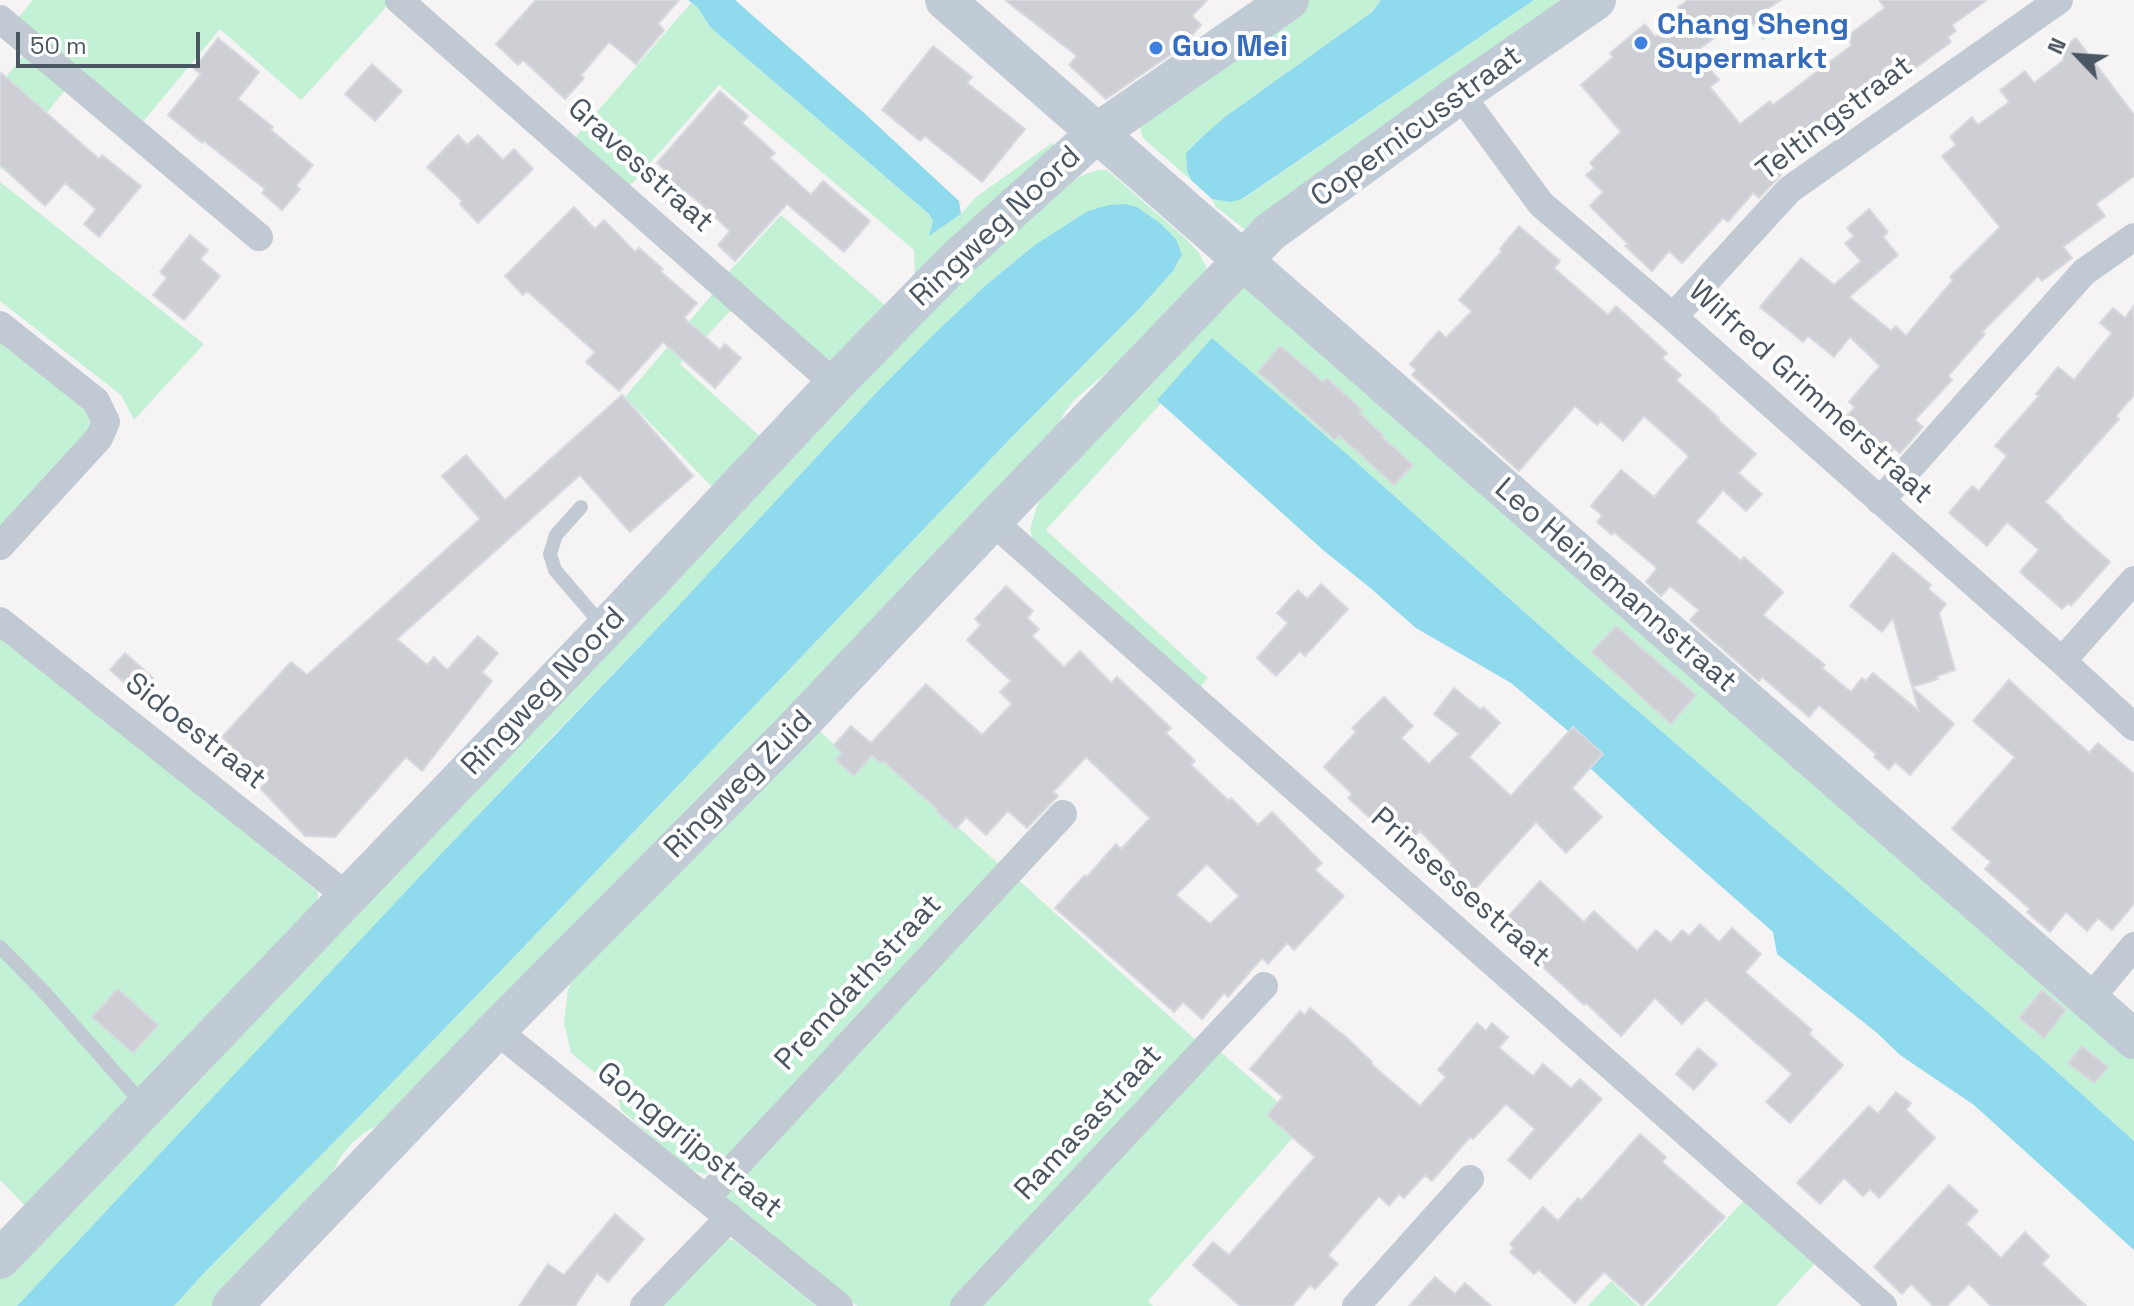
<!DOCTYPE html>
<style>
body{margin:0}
#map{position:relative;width:2134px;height:1306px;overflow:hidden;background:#f5f3f3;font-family:"Space Grotesk",sans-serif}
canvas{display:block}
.north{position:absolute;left:2038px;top:16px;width:80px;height:80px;-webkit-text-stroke:6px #fff;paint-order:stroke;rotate:295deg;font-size:22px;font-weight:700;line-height:32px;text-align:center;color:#4a5661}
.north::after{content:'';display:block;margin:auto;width:28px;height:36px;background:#4a5661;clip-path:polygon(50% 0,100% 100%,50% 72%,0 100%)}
.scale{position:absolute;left:16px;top:32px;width:184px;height:36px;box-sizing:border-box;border:4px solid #4a5661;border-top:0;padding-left:10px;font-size:24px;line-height:28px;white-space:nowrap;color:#4a5661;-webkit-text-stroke:6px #fff;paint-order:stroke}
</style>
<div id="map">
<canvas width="2134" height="1306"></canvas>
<div class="north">N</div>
<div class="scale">50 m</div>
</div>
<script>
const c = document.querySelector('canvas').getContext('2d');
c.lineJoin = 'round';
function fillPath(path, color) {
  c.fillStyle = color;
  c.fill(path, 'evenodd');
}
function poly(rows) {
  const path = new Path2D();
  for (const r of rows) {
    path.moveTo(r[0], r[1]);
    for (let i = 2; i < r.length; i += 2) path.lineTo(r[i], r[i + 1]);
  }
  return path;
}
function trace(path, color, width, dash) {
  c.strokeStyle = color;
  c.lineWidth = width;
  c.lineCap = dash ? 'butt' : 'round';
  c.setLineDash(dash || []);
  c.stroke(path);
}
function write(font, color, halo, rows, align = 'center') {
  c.font = font + ' "Space Grotesk",sans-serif';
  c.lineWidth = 8;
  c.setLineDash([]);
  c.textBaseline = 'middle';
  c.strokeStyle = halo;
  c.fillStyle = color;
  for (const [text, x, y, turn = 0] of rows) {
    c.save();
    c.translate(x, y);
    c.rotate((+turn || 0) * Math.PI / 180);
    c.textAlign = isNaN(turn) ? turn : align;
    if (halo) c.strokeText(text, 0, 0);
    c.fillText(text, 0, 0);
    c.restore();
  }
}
fillPath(poly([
 [33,0,387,0,390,3,301,100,220,29,141,124,17,19],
 [1301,0,1381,0,1372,12,1226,116,1203,136,1186,153,1187,170,1191,180,1143,138,1138,120],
 [1534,0,1574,0,1248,232,1216,207,1212,199,1225,201,1243,199],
 [691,3,698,8,710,27,929,214,933,221,930,235,961,214,976,197,1052,143,1062,149,915,280,914,250,719,85,627,189,572,141],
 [24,55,66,89,0,170,0,84],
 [1097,170,1107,170,1186,239,1199,253,1206,267,1207,279,1120,368,1107,372,1074,400,1063,415,1057,431,898,597,381,1123,364,1133,352,1143,340,1158,329,1179,212,1306,174,1306,205,1272,350,1126,514,957,1008,441,1141,307,1173,271,1182,255,1176,239,1160,223,1137,207,1088,211,1036,244,986,285,934,334,875,394,666,619,543,746,17,1306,0,1306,0,1274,957,277,1051,196,1079,177],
 [0,182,204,344,134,420,121,395,0,301],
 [781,215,888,308,841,358,828,360,727,274],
 [1238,287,1249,287,2134,1055,2134,1141,2046,1062,1566,649,1355,461,1213,339,1157,400,1161,403,1046,530,1208,678,1199,688,1033,541,1030,530,1037,506,1046,487],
 [716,290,735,306,680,364,764,440,716,491,625,397],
 [0,318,103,415,0,533],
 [0,632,318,892,318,906,28,1209,0,1180],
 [814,726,860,768,875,752,1001,866,719,1169,706,1174,690,1170,621,1110,616,1090,571,1053,564,1023,568,990,579,966],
 [1013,875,1199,1043,956,1306,857,1306,730,1202,724,1194],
 [1215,1047,1304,1125,1148,1301,1153,1306,974,1306],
 [1746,1198,1816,1262,1776,1306,1647,1306],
 [727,1238,735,1241,816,1306,655,1306],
 [1611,1281,1638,1306,1588,1306]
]), '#c3f1d5');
fillPath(poly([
 [688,0,735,0,863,112,959,201,961,214,929,236,933,221,929,214,710,27,698,8],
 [1381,0,1534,0,1242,199,1230,202,1212,199,1191,180,1187,170,1186,153,1203,136,1226,116,1372,12],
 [1125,204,1137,207,1160,223,1176,239,1182,255,1173,271,1141,307,1008,441,514,957,350,1126,205,1272,174,1306,17,1306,440,855,666,619,875,394,934,334,986,285,1036,244,1088,211,1109,205],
 [1212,338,1355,461,1566,649,2046,1062,2134,1141,2134,1250,1974,1105,1900,1055,1876,1032,1777,954,1773,932,1665,837,1590,768,1592,751,1511,683,1416,628,1369,587,1323,550,1157,400]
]), '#90daee');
const building = poly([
 [536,0,679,0,658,24,664,30,636,64,609,42,581,75,584,78,565,99,523,60,518,65,496,44,536,0],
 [1005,0,1207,0,1192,16,1201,25,1183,46,1106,99,1069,65,1077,56,1005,0],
 [1688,0,1781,0,1767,9,1780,28,1763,39,1751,21,1731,35,1727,29,1695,52,1719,80,1710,87,1740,124,1770,101,1773,105,1852,45,1846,37,1885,8,1879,0,1987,0,1952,25,1956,31,1948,37,1951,42,1874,98,1873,96,1830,129,1829,127,1776,168,1781,175,1759,198,1753,193,1728,222,1723,218,1682,263,1669,251,1652,271,1625,246,1628,244,1590,206,1603,192,1586,175,1594,168,1590,163,1621,132,1581,85,1613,57,1610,53,1645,24,1655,37,1683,14,1678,7,1688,0],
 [218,38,259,72,238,99,273,127,271,130,313,165,296,186,300,189,282,210,262,193,265,189,204,141,202,143,168,115,201,74,194,69,218,38],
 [2076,38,2134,115,2134,176,2096,204,2105,216,2063,247,2072,258,2042,281,2038,276,1982,332,1985,334,1948,376,1952,380,1915,420,1923,427,1900,453,1894,448,1887,456,1877,447,1873,453,1850,433,1857,425,1847,416,1855,407,1849,402,1880,366,1850,337,1834,357,1808,336,1803,342,1760,307,1801,258,1834,285,1861,261,1845,243,1854,236,1847,228,1869,209,1888,232,1883,237,1898,255,1849,297,1891,331,1896,326,1906,336,1953,280,1950,277,2000,227,1942,156,1956,145,1950,137,1972,117,1978,125,2009,102,2000,90,2025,71,2034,83,2064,60,2058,52,2076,38],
 [933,46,972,77,967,83,1025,129,982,182,925,136,920,141,882,110,933,46],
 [372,64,402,91,375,121,345,94,372,64],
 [0,72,99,159,102,155,141,186,99,237,84,224,96,209,65,183,45,206,0,165,0,72],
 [720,91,748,116,742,123,775,153,770,158,811,195,823,181,870,221,844,252,787,204,735,261,718,245,730,231,700,203,683,190,670,205,655,192,670,175,657,163,720,91],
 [458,135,467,145,478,135,503,160,514,149,533,169,478,223,460,204,462,201,427,167,458,135],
 [574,207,595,229,604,220,635,252,639,248,663,269,660,271,697,303,684,318,720,350,725,344,741,358,715,388,663,342,619,391,586,362,595,352,527,291,523,295,505,276,574,207],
 [1519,226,1560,261,1554,268,1608,315,1616,306,1667,353,1662,358,1681,375,1676,380,1719,418,1717,419,1756,454,1738,473,1762,494,1746,511,1723,490,1696,522,1741,561,1744,557,1783,592,1763,615,1825,665,1822,668,1851,692,1862,678,1866,681,1873,673,1919,711,1912,687,1954,724,1910,775,1895,762,1889,770,1874,757,1876,754,1819,705,1809,717,1762,677,1759,681,1690,620,1699,610,1670,586,1661,596,1646,582,1657,568,1614,532,1612,535,1597,522,1602,515,1591,506,1621,470,1654,497,1689,456,1644,416,1623,441,1601,421,1597,425,1575,406,1519,471,1412,375,1416,370,1410,364,1439,331,1446,338,1472,311,1459,300,1502,251,1500,249,1519,226],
 [190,235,208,250,200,259,220,276,184,320,153,295,167,278,160,272,190,235],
 [2134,306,2134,395,2116,416,2119,419,2045,502,2062,517,2061,518,2110,562,2071,606,2068,603,2062,609,2020,572,2039,550,2007,522,1987,546,1949,513,1972,486,1979,491,2007,456,1995,446,2039,396,2036,394,2058,367,2074,380,2112,333,2100,323,2113,308,2125,318,2134,306],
 [1280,346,1323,382,1327,378,1362,410,1359,413,1383,435,1381,436,1413,465,1394,485,1339,435,1335,440,1258,372,1280,346],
 [622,395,693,476,630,532,580,475,397,639,427,665,434,657,447,670,478,636,498,653,482,672,492,681,422,771,406,757,335,837,305,836,260,788,267,781,222,737,291,662,307,675,480,519,442,476,466,455,505,500,622,395],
 [1893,553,1931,585,1928,589,1946,604,1939,613,1955,670,1937,676,1938,679,1912,687,1893,618,1882,632,1850,606,1893,553],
 [1321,584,1348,609,1305,656,1300,651,1276,676,1257,658,1288,623,1277,613,1298,590,1307,599,1321,584],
 [1006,586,1033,611,1027,618,1039,629,1032,636,1064,667,1080,651,1111,683,1117,677,1171,728,1166,733,1195,761,1191,765,1229,801,1231,798,1258,825,1272,812,1322,863,1315,870,1344,896,1294,950,1287,943,1268,964,1262,958,1228,997,1224,993,1202,1019,1183,1002,1174,1012,1055,908,1085,875,1087,877,1116,844,1121,849,1150,818,1086,757,1053,792,1058,796,1027,828,1008,811,986,835,966,817,956,829,937,812,938,810,883,761,881,763,872,755,854,776,836,760,842,753,834,745,851,726,871,743,926,684,982,735,1012,704,1000,692,1011,681,967,640,981,625,975,619,1006,586],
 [1207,864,1239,896,1210,924,1176,895,1207,864],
 [1616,626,1696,695,1671,724,1592,652,1616,626],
 [125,653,153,678,138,695,110,670,125,653],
 [2009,680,2089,753,2098,743,2134,774,2134,904,2112,930,2098,918,2087,931,2066,912,2050,932,2027,912,2030,909,1985,869,1991,862,1952,829,2015,757,1973,721,2009,680],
 [1454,688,1481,710,1483,707,1500,723,1469,757,1511,796,1573,727,1603,754,1572,788,1602,817,1566,853,1536,822,1469,896,1444,873,1452,864,1420,831,1410,840,1381,811,1372,820,1348,798,1352,794,1324,767,1356,732,1352,728,1384,697,1413,726,1401,738,1429,764,1459,734,1434,714,1454,688],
 [1540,881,1584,922,1594,911,1637,951,1656,930,1671,943,1682,930,1689,936,1700,924,1719,942,1732,928,1761,954,1745,972,1812,1030,1809,1034,1843,1065,1790,1123,1766,1102,1792,1074,1706,999,1682,1024,1655,998,1621,1036,1586,1003,1584,1005,1543,967,1544,966,1500,926,1540,881],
 [118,989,158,1025,133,1053,92,1017,118,989],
 [2042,990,2066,1010,2044,1038,2019,1018,2042,990],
 [1310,1008,1347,1038,1372,1062,1371,1064,1420,1106,1446,1077,1438,1070,1477,1023,1486,1031,1492,1023,1508,1037,1499,1048,1533,1076,1543,1064,1571,1088,1580,1079,1602,1099,1530,1179,1508,1160,1535,1129,1506,1104,1473,1139,1470,1137,1432,1181,1425,1175,1404,1198,1399,1194,1389,1206,1379,1196,1328,1255,1338,1264,1315,1289,1310,1285,1292,1306,1240,1306,1193,1265,1213,1242,1229,1255,1315,1157,1267,1115,1283,1097,1250,1069,1300,1011,1305,1015,1310,1008],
 [2082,1046,2108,1067,2094,1083,2068,1063,2082,1046],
 [1698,1048,1717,1064,1694,1090,1676,1074,1698,1048],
 [1896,1092,1911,1103,1906,1110,1935,1138,1879,1198,1870,1189,1863,1196,1844,1178,1820,1204,1797,1183,1869,1106,1878,1114,1896,1092],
 [1640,1134,1666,1157,1662,1162,1725,1217,1642,1306,1604,1272,1575,1303,1539,1270,1534,1274,1510,1252,1514,1248,1510,1244,1543,1207,1558,1221,1578,1198,1581,1201,1640,1134],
 [1949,1185,1978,1211,1966,1224,2001,1258,2025,1232,2049,1256,2042,1264,2086,1306,1991,1306,1969,1284,1947,1306,1933,1306,1911,1284,1902,1294,1874,1267,1949,1185],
 [615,1214,644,1239,608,1282,597,1273,575,1306,519,1306,548,1264,564,1275,615,1214],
 [1435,1277,1455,1294,1465,1283,1491,1306,1409,1306,1435,1277]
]);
fillPath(building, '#cdcfd5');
trace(building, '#d7d9de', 2);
trace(poly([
 [581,507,556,535,550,554,555,570,602,625],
 [0,947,44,992,143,1104]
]), '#c1cad2', 14);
trace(poly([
 [399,0,835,384],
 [0,19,259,237],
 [1460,94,1541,204,1673,317,2062,661,2134,727],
 [1673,317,1789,190,2059,0],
 [0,325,96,401,106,422,99,438,0,546],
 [1880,501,2084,272,2134,237],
 [992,521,1883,1306],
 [0,621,348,897],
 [2062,661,2134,580],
 [2089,1000,2134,946],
 [496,1030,839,1306],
 [706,1198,1063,814],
 [644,1306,730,1217],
 [964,1306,1264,986],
 [1356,1306,1470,1179]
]), '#c1cad2', 28);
trace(poly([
 [945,0,2134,1039],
 [0,1259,605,629,835,384,956,260,1097,133,1289,0],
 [232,1306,496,1030,795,729,992,521,1270,232,1460,94,1596,0]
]), '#c1cbd6', 40);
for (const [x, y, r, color] of [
 [1641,43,8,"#3f7fe0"],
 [1156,48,8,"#3f7fe0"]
]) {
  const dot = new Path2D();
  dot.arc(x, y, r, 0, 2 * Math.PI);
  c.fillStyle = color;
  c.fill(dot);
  trace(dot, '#fff', 3);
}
write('bold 30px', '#366cbe', '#fff', [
 ["Chang Sheng",1657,26],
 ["Supermarkt",1657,60],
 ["Guo Mei",1172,48]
], 'left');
write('30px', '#4a5661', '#fff', [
 ["Teltingstraat",1835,119,-37],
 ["Copernicusstraat",1417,127,-36],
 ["Gravesstraat",640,166,42],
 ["Ringweg Noord",996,227,-43],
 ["Wilfred Grimmerstraat",1810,393,42],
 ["Leo Heinemannstraat",1615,586,41],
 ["Ringweg Noord",544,692,-46],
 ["Sidoestraat",195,732,38],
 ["Ringweg Zuid",739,785,-45],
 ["Prinsessestraat",1460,888,41],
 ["Premdathstraat",859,983,-47],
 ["Ramasastraat",1089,1123,-47],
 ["Gonggrijpstraat",689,1141,39]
]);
</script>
